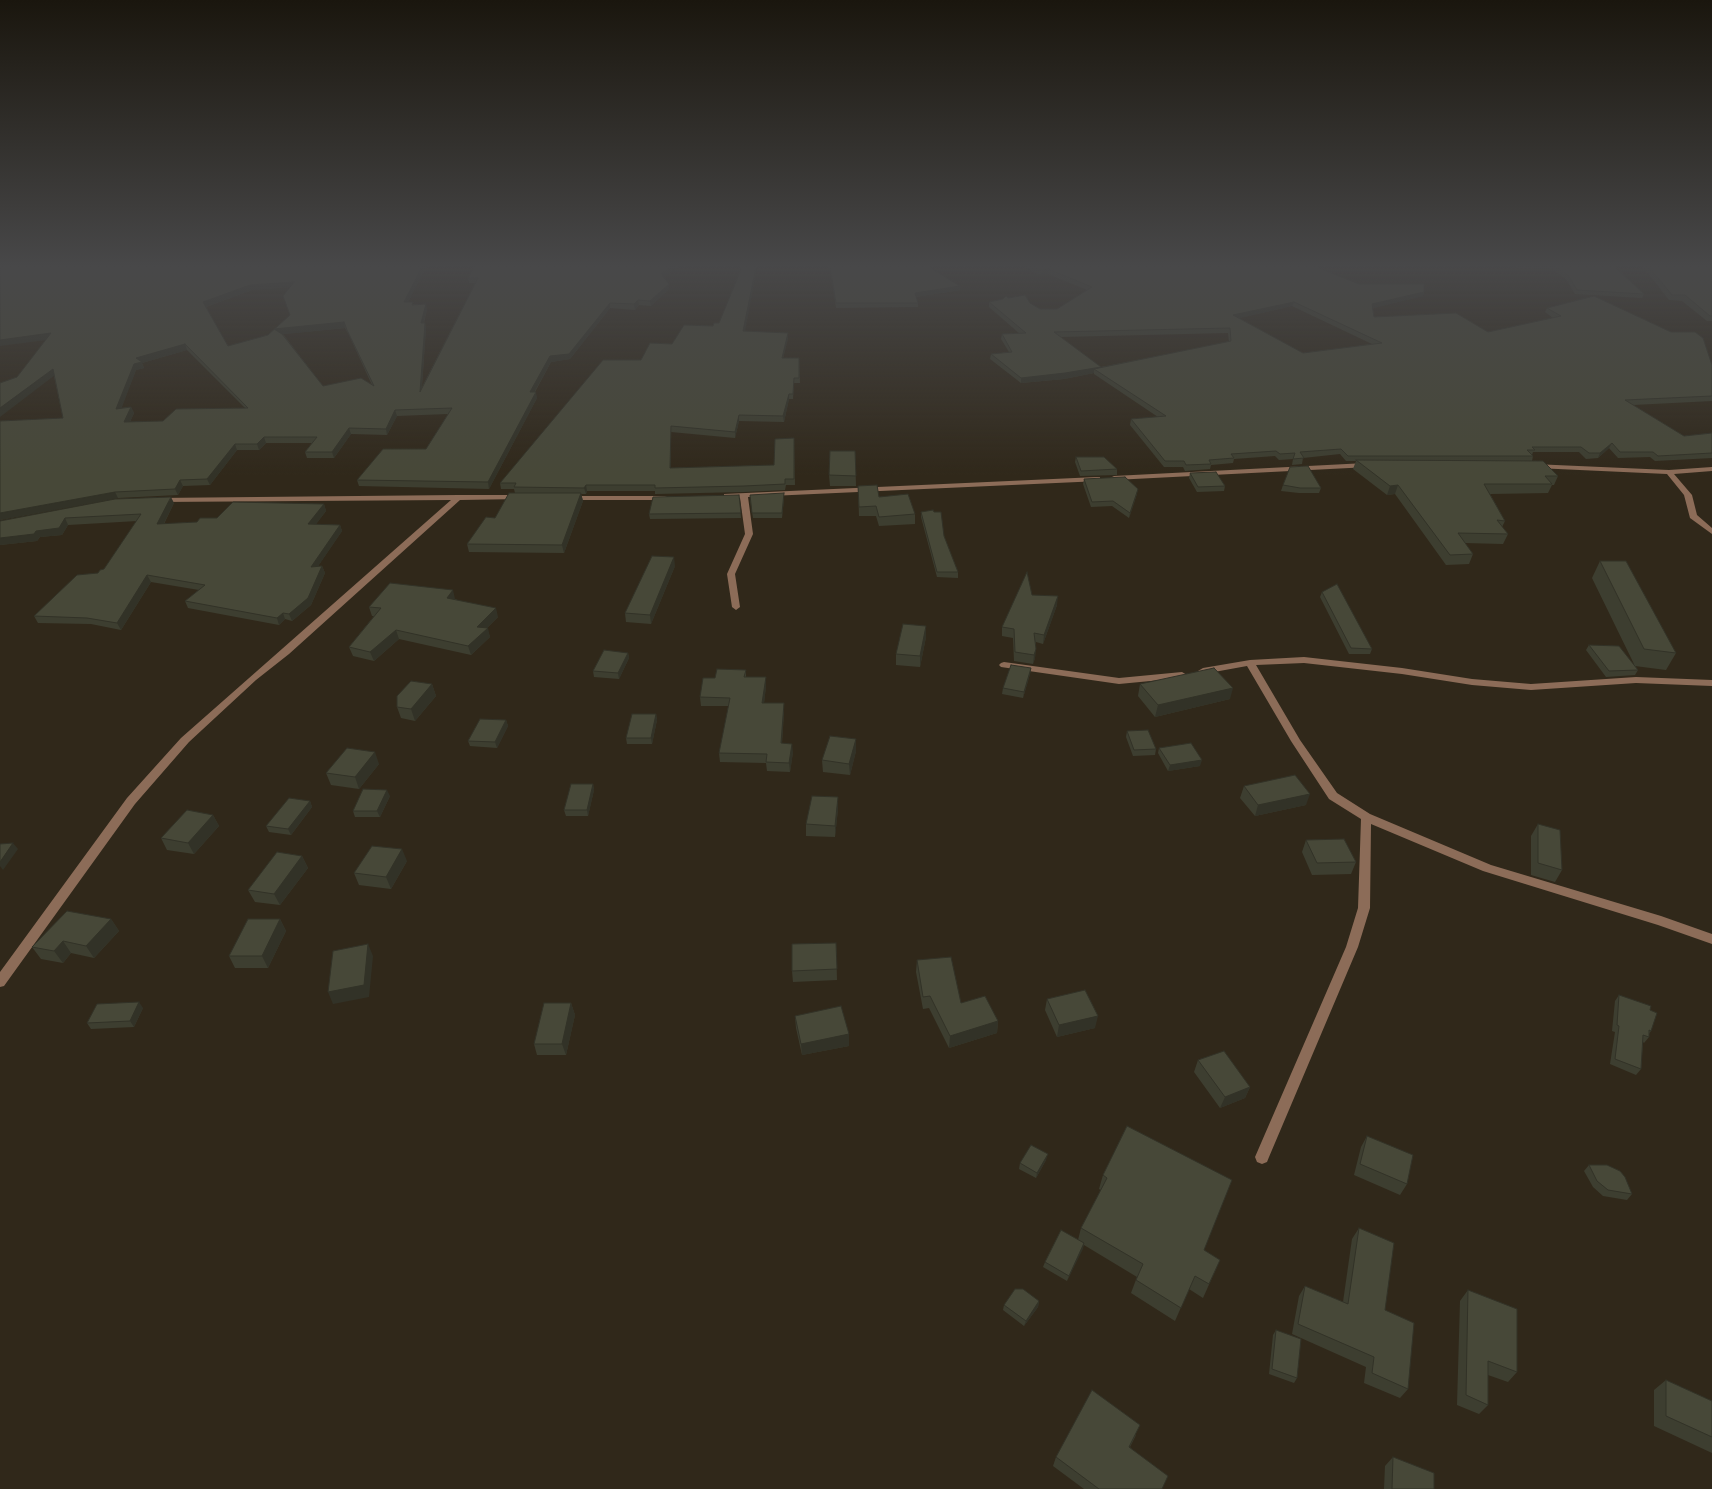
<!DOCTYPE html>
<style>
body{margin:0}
canvas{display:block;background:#30281a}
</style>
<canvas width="1712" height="1489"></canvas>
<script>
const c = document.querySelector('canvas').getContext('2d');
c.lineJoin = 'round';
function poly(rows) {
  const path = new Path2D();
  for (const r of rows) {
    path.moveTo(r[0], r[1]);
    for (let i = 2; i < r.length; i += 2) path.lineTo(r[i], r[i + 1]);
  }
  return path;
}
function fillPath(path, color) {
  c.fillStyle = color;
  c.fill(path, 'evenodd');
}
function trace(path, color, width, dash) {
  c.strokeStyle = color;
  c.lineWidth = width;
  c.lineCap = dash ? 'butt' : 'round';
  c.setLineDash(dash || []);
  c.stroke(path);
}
fillPath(poly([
 [1366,463,1369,463,1369,467,1114,480,1110,478,1114,476,1366,463],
 [1533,464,1669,470,1712,467,1712,471,1674,474,1692,495,1697,515,1712,528,1712,534,1690,518,1684,495,1667,474,1536,468,1532,466,1533,464],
 [1097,477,1100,477,1100,481,748,497,753,534,735,574,740,607,736,610,732,607,727,574,745,534,740,498,724,498,724,494,1097,477],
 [459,495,520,495,524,497,520,499,460,500,289,654,256,680,189,742,135,804,4,986,0,987,0,972,127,798,181,738,451,500,159,502,156,502,156,498,459,495],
 [566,496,665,496,669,498,665,500,566,500,566,496],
 [1304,657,1402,668,1472,679,1531,684,1636,677,1712,680,1712,686,1636,683,1531,690,1472,685,1402,674,1304,663,1256,665,1300,740,1337,793,1370,814,1491,865,1661,916,1712,934,1712,944,1658,925,1483,871,1371,824,1370,908,1358,947,1269,1157,1267,1162,1262,1164,1257,1162,1255,1157,1346,947,1358,908,1361,819,1329,799,1291,741,1247,666,1203,674,1198,671,1203,668,1250,660,1304,657],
 [1004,662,1119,678,1182,672,1187,675,1182,678,1119,684,1001,667,999,665,1001,663,1004,662]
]), '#8c6c58');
fillPath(poly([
 [0,267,426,267,408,302,427,309,424,323,426,328,422,387,475,283,469,283,468,278,664,277,669,284,669,289,651,306,639,305,635,310,610,308,570,359,551,362,535,392,537,398,489,489,359,486,357,480,426,449,448,414,397,416,387,435,351,434,334,458,307,458,305,452,312,443,266,443,259,450,237,450,210,485,183,486,178,495,118,498,0,520,0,421,63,418,54,376,17,377,46,340],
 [290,287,290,315,268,335,228,346,206,307,252,290],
 [345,328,349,335,372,385,323,386,283,334],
 [187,350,245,408,163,421,130,422,134,413,131,407,121,408,136,370,144,368,142,363],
 [830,267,929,267,960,290,916,297,918,303,918,307,836,308],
 [1023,267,1316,267,1359,284,1424,292,1423,296,1372,308,1374,317,1488,332,1553,318,1545,312,1547,308,1712,365,1712,401,1633,405,1684,436,1712,433,1712,458,1655,461,1650,457,1618,458,1609,448,1598,458,1586,459,1579,452,1533,452,1532,455,1533,456,1532,461,1558,476,1554,485,1552,485,1548,493,1490,494,1505,521,1502,527,1508,534,1503,544,1465,543,1473,554,1469,564,1446,565,1395,494,1387,495,1353,469,1356,461,1346,461,1340,454,1303,458,1302,464,1292,465,1293,459,1279,460,1275,456,1234,459,1233,463,1211,465,1210,469,1185,471,1183,467,1164,467,1130,425,1131,419,1158,417,1094,374,1094,373,1064,379,1021,383,990,359,991,354,1009,352,1001,339,1002,334,1020,334,989,307,989,302,1008,298,1030,303,1040,309,1057,309,1087,290,1048,274,1041,275],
 [1292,306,1372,344,1303,353,1239,318],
 [1228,333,1229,342,1101,367,1060,337],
 [1506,267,1615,267,1644,294,1642,298,1575,294,1566,279,1552,269],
 [1643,267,1712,267,1712,321,1707,321,1682,301,1669,300],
 [745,331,788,338,783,358,799,358,800,383,794,383,793,399,789,399,784,422,739,421,735,438,671,432,671,468,774,465,794,438,795,485,786,485,785,490,744,492,655,494,655,491,587,491,586,494,581,494,583,501,564,553,469,552,467,544,495,518,515,493,514,489,501,489,500,483,641,360,672,344],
 [855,451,856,486,830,486,829,475],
 [1076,457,1117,469,1117,475,1080,476,1075,462],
 [1190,473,1225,486,1224,491,1197,492,1189,478],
 [1084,479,1137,494,1129,518,1112,506,1091,507,1083,484],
 [1283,485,1321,488,1319,493,1299,493,1281,491],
 [858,486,915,514,915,524,879,526,876,516,859,516],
 [739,495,741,518,650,519,649,514],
 [784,498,782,518,753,518,750,500],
 [174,503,164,524,197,522,324,504,326,511,316,524,340,525,342,531,318,566,322,566,325,573,311,605,292,621,285,619,279,625,188,608,185,601,199,590,151,582,121,630,91,624,38,623,34,616,104,569,137,521,68,525,62,535,40,537,37,541,0,545,0,521],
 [921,512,944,536,958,572,958,578,937,577,921,517],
 [1600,561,1676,653,1666,670,1635,666,1638,670,1635,675,1606,677,1586,650,1589,645,1634,664,1592,578],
 [675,566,651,624,626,622,625,613],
 [1322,592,1372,649,1370,654,1349,654,1320,597],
 [1032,595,1057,605,1043,644,1036,642,1035,658,1033,664,1014,661,1013,638,1002,636,1002,627],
 [455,599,498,617,487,628,490,637,471,655,399,639,374,661,353,656,349,647,374,616,372,616,369,607],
 [926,626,926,637,920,667,896,665,896,654],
 [628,653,629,658,619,679,594,677,593,671],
 [1031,668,1030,674,1023,698,1002,694,1003,688],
 [746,670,746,677,766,686,764,703,784,712,782,743,793,752,790,772,767,771,766,763,720,762,719,753,729,706,701,706,700,697],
 [432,684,436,696,415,721,401,718,397,707],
 [1140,684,1230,699,1155,717,1138,696],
 [656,714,657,720,652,744,627,744,626,738],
 [506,720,508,726,497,748,470,746,468,741],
 [1127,731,1156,749,1155,755,1133,756,1126,737],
 [1159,748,1200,766,1168,771,1158,753],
 [856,751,850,775,823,772,822,760],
 [379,764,359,789,331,785,326,773],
 [593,784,594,790,588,816,566,816,564,810],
 [1244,786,1306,805,1255,816,1240,798],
 [390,796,380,817,355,817,353,811],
 [310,801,312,807,291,835,269,832,266,826],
 [838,809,835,837,806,836,806,824],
 [213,815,219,826,194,854,167,850,161,838],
 [1538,824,1562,870,1555,882,1531,875,1531,836],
 [1306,840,1356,862,1351,874,1312,875,1302,852],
 [302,856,308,868,280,905,255,902,248,890],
 [407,861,391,889,359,885,354,873],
 [111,919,119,931,94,958,71,953,63,963,41,959,32,947],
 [280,919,286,931,268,968,235,968,229,956],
 [836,943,837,980,793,982,792,971],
 [917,960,961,1003,998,1021,997,1033,949,1048,929,1008,923,1009,916,972],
 [1619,995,1651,1031,1649,1034,1649,1037,1644,1043,1643,1042,1641,1069,1636,1075,1610,1064,1615,1032,1612,1031,1615,1001],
 [1047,999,1095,1028,1057,1037,1045,1010],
 [571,1003,575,1015,566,1055,537,1055,534,1044],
 [143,1008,134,1027,91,1029,87,1023],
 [795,1016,849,1046,802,1055,796,1028],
 [1198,1060,1250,1087,1245,1098,1220,1108,1194,1072],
 [1127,1126,1204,1250,1220,1260,1203,1298,1189,1289,1175,1321,1131,1293,1137,1277,1084,1245,1067,1281,1043,1267,1045,1262,1078,1240,1081,1228,1101,1190,1099,1189,1103,1175],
 [1367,1136,1407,1184,1400,1195,1354,1175,1361,1147],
 [1046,1160,1036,1178,1019,1169,1020,1163],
 [1589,1165,1632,1194,1627,1200,1603,1196,1593,1187,1584,1171],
 [1359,1228,1385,1310,1408,1389,1400,1398,1364,1383,1366,1367,1292,1334,1299,1296,1305,1286,1343,1302,1352,1239],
 [1468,1290,1517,1372,1508,1382,1488,1375,1488,1405,1479,1414,1457,1405,1460,1301],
 [1039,1301,1038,1307,1024,1326,1003,1310,1004,1305],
 [1276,1330,1297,1378,1294,1383,1269,1374,1273,1335],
 [1666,1380,1712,1401,1712,1453,1654,1426,1654,1390],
 [1136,1435,1130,1447,1162,1489,1084,1489,1053,1466,1056,1457],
 [1393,1457,1434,1489,1384,1489,1385,1466]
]), '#3d3e30');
fillPath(poly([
 [422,267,426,267,405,308,404,302],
 [670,267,678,267,662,279,661,274],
 [756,267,757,267,744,337,743,331],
 [1048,269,1048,274,1041,275,1042,270],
 [294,282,295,287,252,290,205,307,203,302,250,285],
 [669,284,669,289,651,306,650,301],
 [960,286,960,290,915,297,915,293],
 [1424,292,1423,296,1370,309,1372,304],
 [638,300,639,305,635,310,634,304],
 [1294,302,1292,306,1232,320,1233,315],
 [610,303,610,308,570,359,551,362,531,398,530,392,550,356],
 [426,304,427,309,422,329,421,323],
 [344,322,345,328,276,335,274,329],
 [425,323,426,328,421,398,420,392],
 [51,333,54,339,0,346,0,340],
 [788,333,788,338,782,363,782,358],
 [185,344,187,350,142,363,144,368,136,370,119,415,116,409,136,358],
 [1101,367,1100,372,1094,369,1094,373,1064,379,1021,383,1021,378],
 [53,369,55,375,0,417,0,408],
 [536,392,537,398,489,489,488,482],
 [789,394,789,399,784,422,783,416],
 [131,407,134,413,127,428,124,422],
 [395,410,397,416,387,435,386,429],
 [739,415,739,421,735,438,735,432],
 [671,426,671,474,670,468],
 [349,428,351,434,334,458,332,452],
 [264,437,266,443,259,450,257,444],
 [1612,443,1609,448,1598,458,1600,453],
 [235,444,237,450,210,485,207,479],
 [180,480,183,486,178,495,175,489],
 [586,485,587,491,586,494,584,488],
 [1398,485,1395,494,1387,495,1390,486],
 [1138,489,1137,494,1129,518,1130,513],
 [115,492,118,498,0,520,0,513],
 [581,493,583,501,564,553,562,545],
 [784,493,784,498,782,518,782,513],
 [171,497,174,503,160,531,157,524],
 [324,504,326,511,311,531,308,524],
 [65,518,68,525,62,535,40,537,37,541,0,545,0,538,36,531],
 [340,525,342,531,313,574,311,567],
 [674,557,675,566,651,624,650,615],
 [322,566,325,573,311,605,292,621,289,614],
 [147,575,151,582,121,630,117,623],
 [453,590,455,599,450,607,447,598],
 [1058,596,1057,605,1043,644,1044,635],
 [496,608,498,617,480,635,488,628,490,637,471,655,468,646,477,627],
 [283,613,285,619,279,625,277,618],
 [926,626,926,637,920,667,920,656],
 [396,630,399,639,374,661,370,652],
 [1036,649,1035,658,1033,664,1034,655],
 [628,653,629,658,619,679,618,673],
 [1031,668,1030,674,1023,698,1024,692],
 [766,677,766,686,763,712,762,703],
 [432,684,436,696,415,721,411,709],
 [1233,688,1230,699,1155,717,1158,705],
 [784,703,784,712,781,752,781,743],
 [656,714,657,720,652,744,651,738],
 [506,720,508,726,497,748,495,742],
 [856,739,856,751,850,775,849,764],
 [792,744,793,752,790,772,789,763],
 [375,752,379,764,359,789,355,777],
 [1202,760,1200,766,1168,771,1170,765],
 [593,784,594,790,588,816,587,810],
 [387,790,390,796,380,817,377,811],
 [1310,794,1306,805,1255,816,1258,805],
 [838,797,838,809,835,837,835,826],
 [310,801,312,807,291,835,288,829],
 [213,815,219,826,194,854,188,843],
 [13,843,18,849,3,870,0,866,0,862],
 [402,849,407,861,391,889,386,877],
 [302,856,308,868,280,905,274,894],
 [111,919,119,931,94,958,86,946],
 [280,919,286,931,268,968,262,956],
 [63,941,71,953,63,963,54,951],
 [368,944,373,956,369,997,333,1004,328,992],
 [139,1002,143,1008,134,1027,130,1021],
 [571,1003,575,1015,566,1055,562,1044],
 [1098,1016,1095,1028,1057,1037,1059,1025],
 [998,1021,997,1033,949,1048,950,1036],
 [849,1034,849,1046,802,1055,801,1044],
 [1250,1087,1245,1098,1220,1108,1225,1097],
 [1048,1154,1046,1160,1036,1178,1037,1173],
 [1084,1243,1083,1249,1067,1281,1069,1276],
 [1039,1301,1038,1307,1024,1326,1026,1321]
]), '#323227');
const building = poly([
 [0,267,422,267,404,302,413,302,412,305,426,304,421,323,425,323,420,392,478,278,468,278,474,267,670,267,661,274,669,284,650,301,638,300,634,304,610,303,569,354,550,356,530,392,536,392,488,482,357,480,383,449,426,449,452,408,395,410,386,429,349,428,332,452,305,452,317,437,264,437,257,444,235,444,207,479,180,480,175,489,115,492,0,513,0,421,63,418,53,369,0,408,0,383,17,377,51,333,0,340,0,267],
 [294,282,283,296,290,315,268,335,228,346,203,302,250,285,294,282],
 [344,322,347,330,374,386,361,378,323,386,282,334,274,329,344,322],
 [185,344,248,408,176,409,163,421,124,422,131,407,116,409,134,364,142,362,136,358,185,344],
 [742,267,756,267,743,331,788,333,782,358,799,358,799,378,794,378,793,394,789,394,783,416,739,415,735,432,671,426,670,468,774,465,775,439,794,438,794,479,785,479,785,484,744,486,655,488,655,485,586,485,584,488,514,487,516,483,500,483,603,360,641,360,650,343,672,344,684,325,713,326,714,323,719,323,742,267],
 [830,267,929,267,960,286,915,293,918,303,836,303,830,267],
 [1033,267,1316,267,1359,284,1424,284,1424,292,1372,304,1374,317,1456,313,1488,332,1561,316,1547,308,1594,296,1671,332,1695,332,1703,338,1712,365,1712,396,1625,400,1684,436,1712,433,1712,453,1658,456,1653,452,1620,452,1612,443,1600,453,1589,453,1581,447,1532,447,1535,450,1527,450,1533,456,1348,456,1341,449,1300,452,1304,458,1293,459,1295,453,1280,454,1276,451,1231,454,1234,458,1209,460,1211,464,1186,465,1184,461,1165,461,1131,419,1166,416,1094,369,1231,341,1230,328,1054,332,1101,367,1065,373,1021,378,991,354,1012,352,1002,334,1026,333,989,302,1003,299,1006,296,1008,298,1025,295,1030,303,1040,309,1057,309,1092,287,1048,269,1042,270,1033,267],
 [1294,302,1382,343,1303,353,1233,315,1294,302],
 [1556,267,1615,267,1644,294,1577,290,1568,275,1556,267],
 [1649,267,1712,267,1712,316,1710,316,1685,295,1672,295,1649,267],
 [830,451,855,451,856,476,829,475,830,451],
 [1076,457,1104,457,1117,469,1081,471,1076,457],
 [1356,460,1543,461,1558,476,1545,476,1552,484,1484,484,1505,521,1497,520,1508,534,1458,533,1473,554,1450,555,1398,485,1390,486,1356,460],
 [1308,466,1321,488,1300,488,1283,485,1290,467,1308,466],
 [1216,472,1225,486,1198,487,1190,473,1216,472],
 [1125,477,1138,489,1130,513,1113,501,1092,502,1084,479,1125,477],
 [877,485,879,497,908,494,915,514,879,517,876,506,859,507,858,486,877,485],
 [509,493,581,493,562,545,467,544,486,517,495,518,509,493],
 [784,493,782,513,752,513,750,495,784,493],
 [739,495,741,513,649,514,653,497,739,495],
 [171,497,157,524,197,522,200,518,217,518,233,502,324,504,308,524,340,525,311,567,322,566,308,598,289,614,283,613,277,618,185,601,205,585,147,575,117,623,87,618,34,616,77,575,98,573,100,570,104,569,141,514,65,518,59,528,36,531,34,534,0,538,0,521,115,499,171,497],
 [933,510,934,512,941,512,944,536,958,572,937,572,921,512,933,510],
 [652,556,674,557,650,615,625,613,652,556],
 [1600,561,1626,561,1676,653,1644,649,1600,561],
 [1027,572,1032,595,1058,596,1044,635,1034,633,1036,649,1034,655,1015,652,1014,629,1002,627,1027,572],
 [390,583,453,590,447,598,496,608,477,627,488,628,468,646,396,630,370,652,349,647,381,608,369,607,390,583],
 [1337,584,1372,649,1351,648,1322,592,1337,584],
 [903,624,926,626,920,656,896,654,903,624],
 [1589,645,1619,646,1638,670,1609,671,1589,645],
 [604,650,628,653,618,673,593,671,604,650],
 [1011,665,1031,668,1024,692,1003,688,1011,665],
 [1214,668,1233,688,1158,705,1140,684,1214,668],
 [717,669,746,670,744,677,766,677,762,703,784,703,781,743,792,744,789,763,766,762,767,754,719,753,730,698,700,697,703,678,715,678,717,669],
 [411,681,432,684,411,709,397,707,397,696,411,681],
 [632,714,656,714,651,738,626,738,632,714],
 [480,719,506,720,495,742,468,741,480,719],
 [1148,730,1156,749,1134,750,1127,731,1148,730],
 [830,736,856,739,849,764,822,760,830,736],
 [1191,743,1202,760,1170,765,1159,748,1191,743],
 [347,748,375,752,355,777,326,773,347,748],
 [1295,775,1310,794,1258,805,1244,786,1295,775],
 [571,784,593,784,587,810,564,810,571,784],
 [363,789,387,790,377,811,353,811,363,789],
 [812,796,838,797,835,826,806,824,812,796],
 [289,798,310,801,288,829,266,826,289,798],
 [187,810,213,815,188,843,161,838,187,810],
 [1538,824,1560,830,1562,870,1538,863,1538,824],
 [1344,839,1356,862,1317,863,1306,840,1344,839],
 [13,843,0,862,0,844,13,843],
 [372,846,402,849,386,877,354,873,372,846],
 [277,852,302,856,274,894,248,890,277,852],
 [67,911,111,919,86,946,63,941,54,951,32,947,67,911],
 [248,919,280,919,262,956,229,956,248,919],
 [836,943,837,969,792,971,792,944,836,943],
 [368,944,364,985,328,992,333,951,368,944],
 [951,957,961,1003,985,996,998,1021,950,1036,930,996,923,997,917,960,951,957],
 [1085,990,1098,1016,1059,1025,1047,999,1085,990],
 [1619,995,1651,1006,1650,1010,1657,1013,1651,1031,1649,1030,1649,1037,1643,1035,1641,1069,1615,1059,1619,1026,1617,1025,1619,995],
 [139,1002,130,1021,87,1023,97,1004,139,1002],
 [544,1003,571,1003,562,1044,534,1044,544,1003],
 [841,1006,849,1034,801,1044,795,1016,841,1006],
 [1224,1051,1250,1087,1225,1097,1198,1060,1224,1051],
 [1127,1126,1232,1180,1204,1250,1220,1260,1209,1284,1195,1276,1181,1308,1136,1280,1143,1264,1081,1228,1107,1178,1103,1175,1127,1126],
 [1367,1136,1413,1155,1407,1184,1360,1164,1367,1136],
 [1031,1145,1048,1154,1037,1173,1020,1163,1031,1145],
 [1589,1165,1607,1165,1620,1171,1625,1177,1632,1194,1608,1190,1597,1181,1589,1165],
 [1359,1228,1394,1243,1385,1310,1414,1323,1408,1389,1372,1373,1374,1357,1298,1324,1305,1286,1348,1304,1359,1228],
 [1061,1230,1084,1243,1069,1276,1045,1262,1061,1230],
 [1015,1289,1023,1289,1039,1301,1026,1321,1004,1305,1015,1289],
 [1468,1290,1517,1309,1517,1372,1488,1361,1488,1405,1466,1395,1468,1290],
 [1276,1330,1301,1339,1297,1378,1272,1369,1276,1330],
 [1666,1380,1712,1401,1712,1437,1666,1416,1666,1380],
 [1092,1390,1140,1425,1129,1447,1168,1476,1162,1489,1099,1489,1056,1457,1092,1390],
 [1393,1457,1434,1473,1434,1489,1392,1489,1393,1457]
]);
fillPath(building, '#474838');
trace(building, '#323227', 1);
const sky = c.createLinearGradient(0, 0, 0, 475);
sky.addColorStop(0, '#1a160e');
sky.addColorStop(0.56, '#484849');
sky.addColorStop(1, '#48484900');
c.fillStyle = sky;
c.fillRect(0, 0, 1712, 475);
</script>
